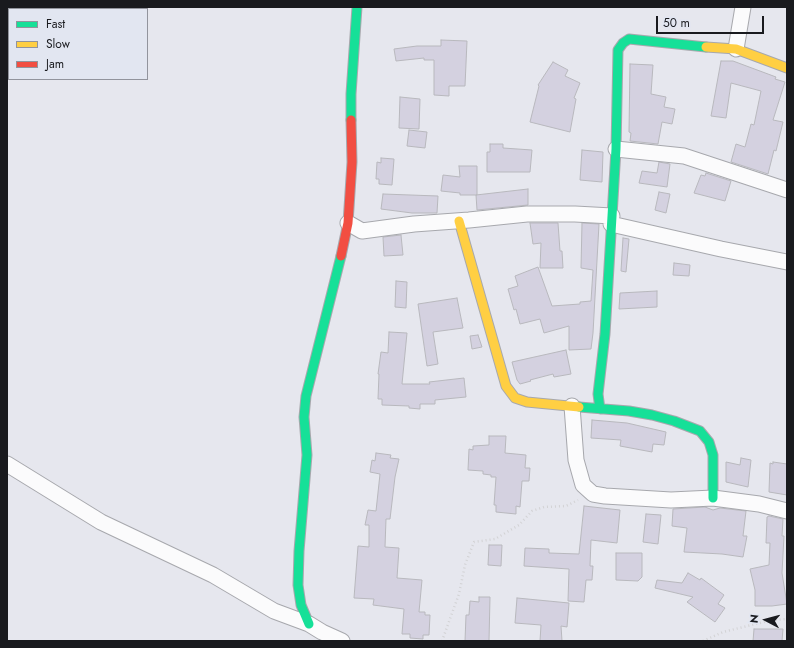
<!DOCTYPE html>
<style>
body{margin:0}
#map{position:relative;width:794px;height:648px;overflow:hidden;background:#e6e7ee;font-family:Jost,sans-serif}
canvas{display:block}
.frame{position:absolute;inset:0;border:8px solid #191a1e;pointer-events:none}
.legend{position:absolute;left:8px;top:8px;width:140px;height:72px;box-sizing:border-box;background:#e2e6f1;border:1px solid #92949d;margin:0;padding:5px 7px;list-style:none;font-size:12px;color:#191a1e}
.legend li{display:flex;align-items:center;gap:8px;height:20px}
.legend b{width:20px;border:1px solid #92949d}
.north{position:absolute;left:746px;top:600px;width:40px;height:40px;-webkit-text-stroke:3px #e2e6f1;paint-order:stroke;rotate:276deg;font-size:11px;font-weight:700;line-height:16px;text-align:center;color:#191a1e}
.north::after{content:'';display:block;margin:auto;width:14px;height:18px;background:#191a1e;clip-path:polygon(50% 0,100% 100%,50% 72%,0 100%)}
.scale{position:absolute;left:656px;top:16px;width:108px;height:18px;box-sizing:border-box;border:2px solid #191a1e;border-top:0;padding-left:5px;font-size:12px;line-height:14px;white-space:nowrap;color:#191a1e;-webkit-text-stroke:3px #e2e6f1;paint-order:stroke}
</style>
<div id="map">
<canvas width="794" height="648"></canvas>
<div class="frame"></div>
<ul class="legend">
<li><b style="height:5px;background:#16e098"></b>Fast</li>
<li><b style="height:5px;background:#ffcf43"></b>Slow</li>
<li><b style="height:5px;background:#f24e42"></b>Jam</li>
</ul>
<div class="north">N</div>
<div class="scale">50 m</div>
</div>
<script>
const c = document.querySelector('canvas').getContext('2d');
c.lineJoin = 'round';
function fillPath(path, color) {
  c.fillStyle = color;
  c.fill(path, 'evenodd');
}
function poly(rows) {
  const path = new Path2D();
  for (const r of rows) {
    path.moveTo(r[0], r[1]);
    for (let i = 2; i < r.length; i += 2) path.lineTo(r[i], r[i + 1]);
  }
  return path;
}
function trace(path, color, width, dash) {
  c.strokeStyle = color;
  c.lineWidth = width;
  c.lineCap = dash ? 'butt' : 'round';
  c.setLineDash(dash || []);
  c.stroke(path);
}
const building = poly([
 [441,40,467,41,465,86,449,86,449,96,434,95,434,60,424,60,424,58,396,61,394,49,417,46,441,46,441,40],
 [721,61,733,61,776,77,775,79,785,82,773,120,783,122,776,151,774,150,768,174,731,162,736,144,745,147,751,124,754,125,761,91,731,83,726,118,711,116,721,61],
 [553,62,568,70,565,76,580,83,574,98,576,99,570,132,530,122,539,86,538,85,553,62],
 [630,64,653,65,651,94,666,97,664,107,675,109,672,124,662,122,658,144,630,141,631,133,629,132,630,64],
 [400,97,420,99,419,129,399,128,400,97],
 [409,130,427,132,425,148,407,146,409,130],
 [490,144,503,144,503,148,532,150,530,172,487,172,487,152,490,152,490,144],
 [582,150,603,152,602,182,580,180,582,150],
 [381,158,394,159,392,185,379,184,379,179,376,179,377,162,381,163,381,158],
 [659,162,670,164,667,187,639,183,642,171,657,173,659,162],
 [459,166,477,166,477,195,460,195,460,193,441,191,443,175,460,177,459,166],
 [706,173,731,181,725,201,694,193,701,175,705,176,706,173],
 [528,189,528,205,477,210,476,195,528,189],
 [659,192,670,194,666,213,655,210,659,192],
 [383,194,438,196,437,213,412,213,381,209,383,194],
 [530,223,558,223,560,251,562,251,563,268,540,268,541,243,533,244,530,223],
 [582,223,599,224,593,333,591,349,569,350,569,326,544,333,540,319,520,324,516,309,514,310,508,289,518,286,515,276,538,267,552,306,580,304,580,302,591,301,593,270,581,268,582,223],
 [401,235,403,255,384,256,383,237,401,235],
 [623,238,629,239,626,272,621,271,623,238],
 [674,263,690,265,689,276,673,275,674,263],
 [396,281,407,282,406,308,395,307,396,281],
 [657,291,657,307,619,309,620,293,657,291],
 [457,298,463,328,433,332,438,364,427,366,418,304,457,298],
 [389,332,407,333,402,384,430,384,429,382,464,378,466,397,435,400,435,404,420,404,420,409,409,408,409,406,382,405,382,399,378,399,379,374,378,374,381,352,388,353,389,332],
 [478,335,482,347,472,349,470,336,478,335],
 [566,350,571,374,554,377,553,374,530,380,531,381,520,384,517,380,512,362,566,350],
 [592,420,627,423,666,432,664,445,653,444,652,452,620,446,621,440,591,438,592,420],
 [489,436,506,436,505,453,526,455,525,468,530,468,529,481,522,481,520,507,516,506,516,514,496,512,496,505,494,505,496,477,491,477,491,475,483,474,483,471,468,470,469,449,473,450,473,446,489,445,489,436],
 [376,453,391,455,390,458,399,459,395,477,390,519,386,519,385,547,399,548,397,578,422,580,419,612,425,612,425,615,430,615,429,635,423,635,423,639,410,638,410,634,402,634,404,609,373,605,374,599,354,598,358,546,369,547,369,525,365,525,368,510,376,511,380,474,370,472,372,460,375,461,376,453],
 [741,458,751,460,748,487,726,482,726,462,740,465,741,458],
 [773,462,787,464,787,495,769,492,770,463,773,464,773,462],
 [584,506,620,510,617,543,591,540,590,566,593,566,592,580,586,580,584,602,568,601,569,569,524,566,525,548,549,549,549,553,579,554,584,506],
 [705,507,713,510,720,508,746,511,743,536,747,536,743,557,722,554,684,552,687,528,672,526,673,509,705,507],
 [646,514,661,515,658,544,643,542,646,514],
 [769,516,783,519,782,536,784,536,782,573,787,604,772,606,755,606,755,590,750,569,769,565,770,543,766,543,767,517,769,516],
 [489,545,502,545,501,566,488,565,489,545],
 [616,553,642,553,642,577,638,581,616,580,616,553],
 [688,573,700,580,701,578,724,595,718,604,725,608,715,622,687,602,693,597,655,588,657,580,682,583,688,573],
 [479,597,490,597,489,641,465,641,466,615,469,615,470,601,479,602,479,597],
 [517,598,569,603,567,627,561,626,562,641,540,641,541,625,515,623,517,598],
 [754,629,783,629,782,641,753,641,754,629]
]);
fillPath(building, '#d4d1e0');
trace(building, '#b8b8bd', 1);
const street = poly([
 [736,49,743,7],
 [616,149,684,156,787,190],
 [348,223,362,231,414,224,469,220,527,214,575,214,612,216],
 [611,224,721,249,787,262],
 [572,406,576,460,583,485,593,494,605,496,671,500,713,498,759,504,787,511],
 [7,464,101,522,213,575,274,611,309,624,322,632,342,641]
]);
const fast = poly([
 [351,120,351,94,357,7],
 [579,407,629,411,652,415,674,421,700,431,709,442,713,455,713,498],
 [600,409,598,394,605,334,616,149,618,50,623,43,629,39,706,47],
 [309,624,301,605,298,585,299,551,307,455,304,417,306,396,341,256]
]);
const slow = poly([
 [706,47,736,49,787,68],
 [459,221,506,386,515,398,527,402,579,407]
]);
const jam = poly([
 [341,256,348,223,352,162,351,120]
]);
trace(street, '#a7a8ad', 17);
trace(fast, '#a7a8ad', 11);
trace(slow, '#a7a8ad', 11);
trace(jam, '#a7a8ad', 11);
trace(poly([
 [442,641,459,594,465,565,474,542,495,539,519,525,532,511,544,507,566,506,578,500],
 [703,641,723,632,772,620,787,619]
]), '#d2d2d4', 2.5, [1, 3]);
trace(street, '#fbfbfc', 15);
trace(fast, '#16e098', 9);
trace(slow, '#ffcf43', 9);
trace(jam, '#f24e42', 9);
</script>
